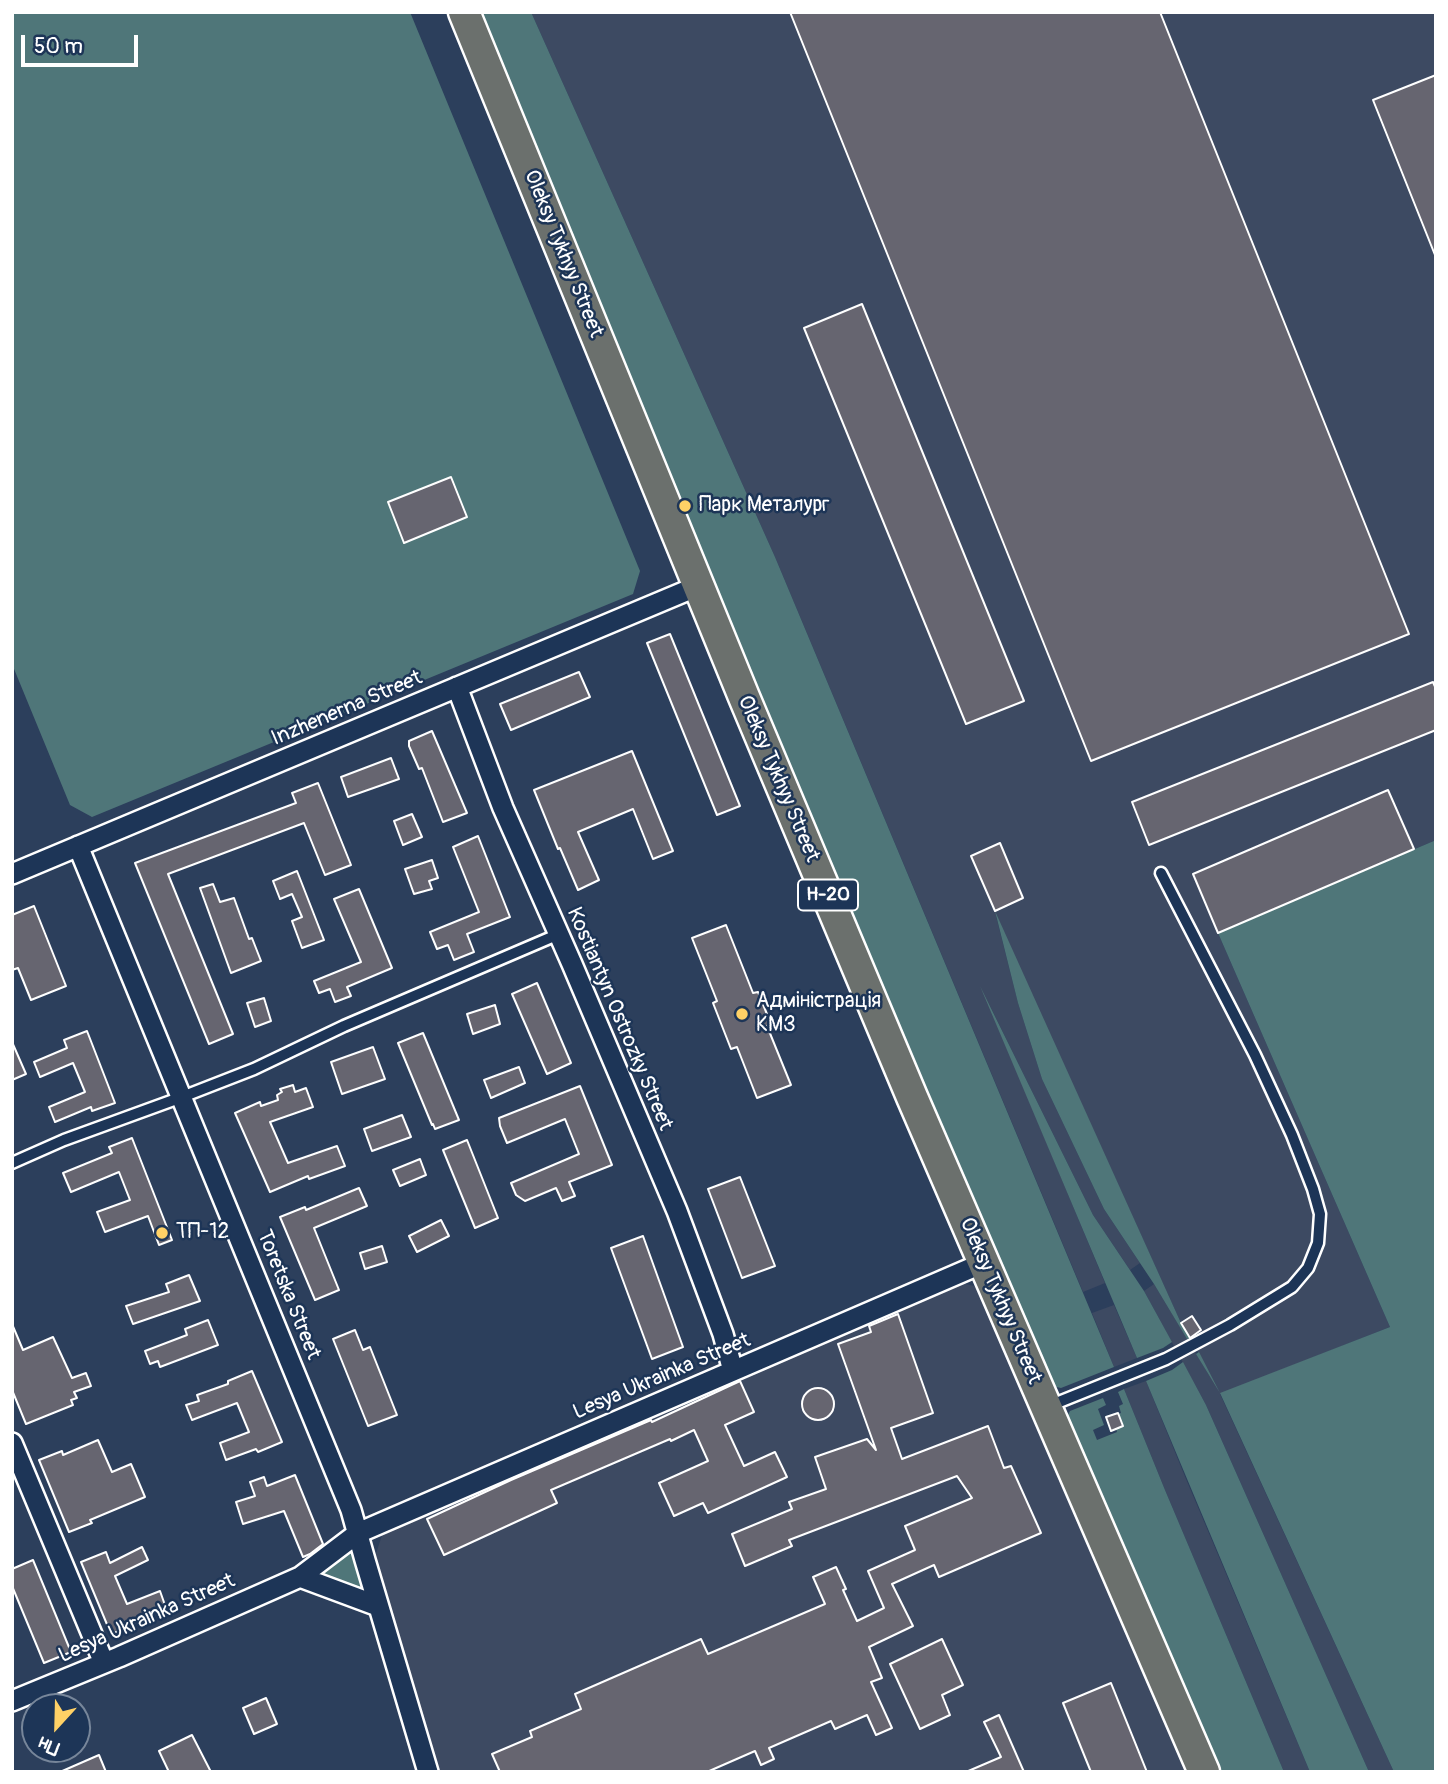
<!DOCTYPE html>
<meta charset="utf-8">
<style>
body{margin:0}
#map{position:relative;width:1448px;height:1784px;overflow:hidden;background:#2c3f5c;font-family:Pangolin,sans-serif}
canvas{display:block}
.frame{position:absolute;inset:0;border:14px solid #fff;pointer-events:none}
.north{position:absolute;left:21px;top:1693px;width:70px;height:70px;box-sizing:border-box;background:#1d3557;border:2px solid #77869a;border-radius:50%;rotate:202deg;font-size:19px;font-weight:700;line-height:28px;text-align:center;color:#fff}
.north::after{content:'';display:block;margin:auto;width:24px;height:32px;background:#ffd166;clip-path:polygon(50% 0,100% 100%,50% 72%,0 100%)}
.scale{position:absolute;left:21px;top:35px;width:117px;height:32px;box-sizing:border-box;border:4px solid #fff;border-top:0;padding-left:9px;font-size:21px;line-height:24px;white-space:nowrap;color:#fff;-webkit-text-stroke:5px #1d3557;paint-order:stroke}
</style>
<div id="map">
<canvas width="1448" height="1784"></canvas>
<div class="frame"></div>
<div class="north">Пн</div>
<div class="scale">50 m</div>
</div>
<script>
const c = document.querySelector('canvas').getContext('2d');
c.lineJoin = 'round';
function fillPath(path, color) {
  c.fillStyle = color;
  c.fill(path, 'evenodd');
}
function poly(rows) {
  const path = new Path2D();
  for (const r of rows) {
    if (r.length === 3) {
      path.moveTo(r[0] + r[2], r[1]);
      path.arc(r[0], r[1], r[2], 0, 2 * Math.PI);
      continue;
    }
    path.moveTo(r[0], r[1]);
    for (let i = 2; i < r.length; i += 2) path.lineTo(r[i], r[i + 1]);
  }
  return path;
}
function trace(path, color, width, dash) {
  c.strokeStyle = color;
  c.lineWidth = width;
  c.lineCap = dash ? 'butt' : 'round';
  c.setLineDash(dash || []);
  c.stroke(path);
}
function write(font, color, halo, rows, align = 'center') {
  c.font = font + ' Pangolin,sans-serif';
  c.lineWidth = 5;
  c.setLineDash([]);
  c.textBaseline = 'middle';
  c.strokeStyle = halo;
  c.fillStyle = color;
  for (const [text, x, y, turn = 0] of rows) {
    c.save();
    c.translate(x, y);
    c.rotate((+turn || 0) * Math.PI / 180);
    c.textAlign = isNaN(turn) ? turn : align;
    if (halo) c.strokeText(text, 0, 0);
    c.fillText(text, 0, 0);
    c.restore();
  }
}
fillPath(poly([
 [531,12,1436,12,1436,840,1218,933,1390,1327,1220,1394,1394,1772,1369,1772,1206,1405,1144,1291,1154,1284,1212,1380,1198,1352,1181,1323,996,916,1018,1003,1042,1079,1104,1209,1140,1263,1130,1270,1093,1215,988,1002,1105,1283,1083,1292,775,557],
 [961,1283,983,1288,1191,1772,438,1772,374,1560,383,1532],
 [1114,1305,1137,1358,1114,1367,1092,1313],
 [1146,1381,1186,1479,1310,1772,1284,1772,1165,1490,1124,1389]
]), '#3d4a62');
fillPath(poly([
 [12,12,410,12,640,571,633,594,92,817,70,805,12,664],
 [479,12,531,12,775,557,1114,1367,1061,1388,1047,1385,758,694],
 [1436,840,1436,1772,1394,1772,1220,1393,1196,1354,1199,1352,1220,1393,1390,1327,1218,933],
 [995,911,1181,1323,1190,1338,1187,1339,1154,1284,1104,1209,1042,1079,1018,1003],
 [980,986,1093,1215,1144,1291,1172,1342,1163,1348,1137,1358],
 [1183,1362,1206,1405,1369,1772,1310,1772,1146,1381,1172,1370],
 [1124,1389,1165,1490,1284,1772,1217,1772,1064,1422,1070,1411,1103,1398,1106,1405,1098,1409,1104,1425,1093,1430,1097,1440,1117,1432,1116,1429,1123,1426,1118,1414,1121,1413,1119,1406,1123,1404,1118,1392],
 [352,1544,356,1565,365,1593,315,1574]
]), '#4f7679');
const building = poly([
 [790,12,1160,12,1409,634,1091,761,790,12],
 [1436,75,1436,255,1435,255,1373,100,1436,75],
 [862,304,1024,701,966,724,804,328,862,304],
 [451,477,467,517,404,543,388,502,451,477],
 [670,634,740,806,717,815,647,643,670,634],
 [579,672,590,697,511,730,500,704,579,672],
 [1433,682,1436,689,1436,730,1149,845,1132,802,1433,682],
 [432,731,467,813,443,822,422,768,419,769,409,746,409,741,432,731],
 [632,751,673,851,653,859,633,809,578,832,599,880,578,890,560,848,558,849,534,790,632,751],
 [391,758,399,779,348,797,341,777,391,758],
 [318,783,351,865,325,875,304,823,168,874,233,1034,209,1044,135,863,296,803,292,793,318,783],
 [1388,790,1414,849,1218,933,1193,874,1388,790],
 [412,814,422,837,403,845,394,821,412,814],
 [478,836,510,917,467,934,474,952,454,960,448,945,437,949,430,932,479,912,453,847,478,836],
 [1000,843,1023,898,995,911,971,856,1000,843],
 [432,860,438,878,429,881,432,889,414,894,405,869,432,860],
 [297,871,324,940,302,948,292,921,302,917,292,894,280,899,273,881,297,871],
 [213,884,220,902,234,898,249,939,252,938,261,961,231,973,200,888,213,884],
 [359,889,392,968,347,987,351,996,335,1002,330,989,319,993,314,981,361,962,334,899,359,889],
 [34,906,66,986,31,1000,18,968,12,970,12,915,34,906],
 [726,925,753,993,758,992,771,1024,767,1026,791,1085,757,1098,737,1047,731,1049,713,1003,717,1001,692,938,726,925],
 [537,983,571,1063,547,1074,512,994,537,983],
 [264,998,271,1021,255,1027,247,1003,264,998],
 [495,1005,500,1024,473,1034,467,1014,495,1005],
 [87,1031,115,1103,92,1111,91,1107,55,1122,49,1107,85,1092,73,1063,40,1077,34,1062,67,1048,64,1040,87,1031],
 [423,1033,459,1120,435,1129,433,1124,432,1125,398,1043,423,1033],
 [12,1042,26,1074,12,1080,12,1042],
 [373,1047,385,1079,342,1094,331,1062,373,1047],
 [519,1067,525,1083,491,1098,484,1080,519,1067],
 [293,1085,295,1092,306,1088,313,1107,270,1122,288,1163,337,1146,345,1166,309,1179,308,1176,270,1192,235,1113,260,1102,261,1106,278,1100,277,1095,282,1092,280,1089,293,1085],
 [580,1086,612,1165,569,1182,575,1196,562,1201,556,1188,525,1201,516,1195,511,1183,579,1154,565,1119,507,1143,500,1126,499,1118,580,1086],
 [402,1115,411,1137,372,1151,364,1129,402,1115],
 [132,1138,172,1240,159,1245,148,1216,105,1232,97,1212,130,1200,119,1172,71,1192,63,1173,112,1153,109,1147,132,1138],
 [467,1140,498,1218,475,1228,443,1150,467,1140],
 [420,1159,426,1175,400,1186,393,1170,420,1159],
 [740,1177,775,1266,742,1278,708,1189,740,1177],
 [359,1188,367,1206,314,1228,339,1290,315,1300,280,1217,305,1207,306,1210,359,1188],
 [441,1220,449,1236,417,1252,409,1236,441,1220],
 [643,1236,683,1347,652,1359,611,1248,643,1236],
 [382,1246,387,1262,365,1269,360,1253,382,1246],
 [189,1275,200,1301,133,1324,126,1306,169,1292,166,1284,189,1275],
 [898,1314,933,1413,891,1428,902,1459,988,1426,1004,1468,1011,1466,1041,1533,939,1577,934,1565,892,1584,913,1626,869,1647,882,1678,871,1682,892,1728,876,1735,867,1715,835,1729,831,1721,769,1748,774,1759,761,1765,755,1751,707,1772,500,1772,492,1754,532,1737,530,1731,581,1709,575,1694,701,1639,708,1654,825,1604,813,1577,836,1567,846,1589,843,1590,857,1621,884,1608,868,1571,915,1550,905,1526,972,1498,957,1476,789,1540,792,1546,745,1566,732,1534,792,1509,789,1502,826,1489,815,1457,867,1439,876,1450,838,1344,871,1332,869,1326,898,1314],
 [1192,1316,1201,1330,1190,1338,1181,1323,1192,1316],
 [208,1320,218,1345,160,1367,158,1361,150,1364,145,1351,187,1335,185,1329,208,1320],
 [12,1324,23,1350,53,1337,72,1378,86,1373,91,1386,74,1392,77,1398,71,1400,73,1405,26,1424,12,1390,12,1324],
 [355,1330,363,1350,370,1347,397,1415,368,1426,333,1339,355,1330],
 [252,1371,282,1442,258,1452,256,1449,226,1460,220,1443,249,1432,237,1403,192,1420,186,1405,199,1401,197,1395,228,1384,228,1381,252,1371],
 [740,1381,754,1412,725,1425,744,1466,775,1452,787,1477,708,1513,703,1503,674,1516,659,1483,708,1461,694,1430,671,1441,670,1439,551,1490,557,1503,444,1555,427,1519,511,1480,651,1420,652,1422,740,1381],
 [818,1404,16],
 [1118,1413,1123,1426,1111,1431,1106,1417,1118,1413],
 [98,1440,112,1472,131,1464,145,1497,90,1520,92,1523,69,1532,39,1460,62,1451,63,1455,98,1440],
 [295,1475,323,1544,310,1554,303,1557,284,1511,243,1524,236,1502,255,1496,250,1482,264,1477,267,1486,295,1475],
 [142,1547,148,1560,115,1576,127,1604,160,1591,166,1608,133,1620,135,1625,111,1634,81,1562,106,1552,110,1563,142,1547],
 [33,1560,71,1652,44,1663,12,1586,12,1569,33,1560],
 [942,1639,963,1685,942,1695,950,1715,920,1729,890,1664,942,1639],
 [1111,1683,1147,1772,1091,1772,1063,1703,1111,1683],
 [266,1698,277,1724,254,1734,243,1708,266,1698],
 [999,1715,1024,1772,966,1772,1001,1757,984,1722,999,1715],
 [192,1735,211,1772,169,1772,159,1751,192,1735],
 [99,1755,106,1772,60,1772,99,1755]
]);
fillPath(building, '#666570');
trace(building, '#fff', 2);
const service = poly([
 [12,1163,64,1140,182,1097,254,1069,344,1026,559,934],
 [1049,1406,1166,1359,1230,1325,1292,1287,1308,1268,1318,1243,1320,1214,1313,1189,1292,1135,1255,1055,1161,873]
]);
const minor = poly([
 [457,687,503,808,572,964,677,1211,723,1334,733,1371],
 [78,846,351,1510,365,1560,428,1772],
 [12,874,698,586],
 [12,1443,104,1663],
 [300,1577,378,1606],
 [12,1701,119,1657,300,1577,358,1533,983,1263]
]);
const primary = poly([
 [464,12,744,697,912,1097,1204,1772]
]);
trace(service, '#fff', 15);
trace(minor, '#fff', 24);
trace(primary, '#fff', 35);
trace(service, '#1d3557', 10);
trace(minor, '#1d3557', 19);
trace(primary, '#6b706d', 30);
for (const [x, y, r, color] of [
 [685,506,7,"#ffd166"],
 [742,1014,7,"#ffd166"],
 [162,1233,7,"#ffd166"]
]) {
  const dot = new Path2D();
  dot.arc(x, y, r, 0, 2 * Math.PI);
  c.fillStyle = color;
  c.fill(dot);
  trace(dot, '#1d3557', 2.5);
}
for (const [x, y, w] of [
 [828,895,60]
]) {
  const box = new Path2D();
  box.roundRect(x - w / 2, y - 15.5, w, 31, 5);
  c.fillStyle = '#1d3557';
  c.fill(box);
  trace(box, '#fff', 2);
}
write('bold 19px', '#fff', null, [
 ["Н-20",828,895]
]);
write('21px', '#fff', '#1d3557', [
 ["Oleksy Tykhyy Street",563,254,68],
 ["Inzhenerna Street",347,709,-23],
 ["Oleksy Tykhyy Street",778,779,67],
 ["Kostiantyn Ostrozky Street",619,1019,67],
 ["Toretska Street",288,1295,68],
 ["Oleksy Tykhyy Street",1000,1301,67],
 ["Lesya Ukrainka Street",662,1377,-23],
 ["Lesya Ukrainka Street",147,1619,-24]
]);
write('21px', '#fff', '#1d3557', [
 ["Парк Металург",699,506],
 ["Адміністрація",756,1002],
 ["КМЗ",756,1026],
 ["ТП-12",176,1233]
], 'left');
</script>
